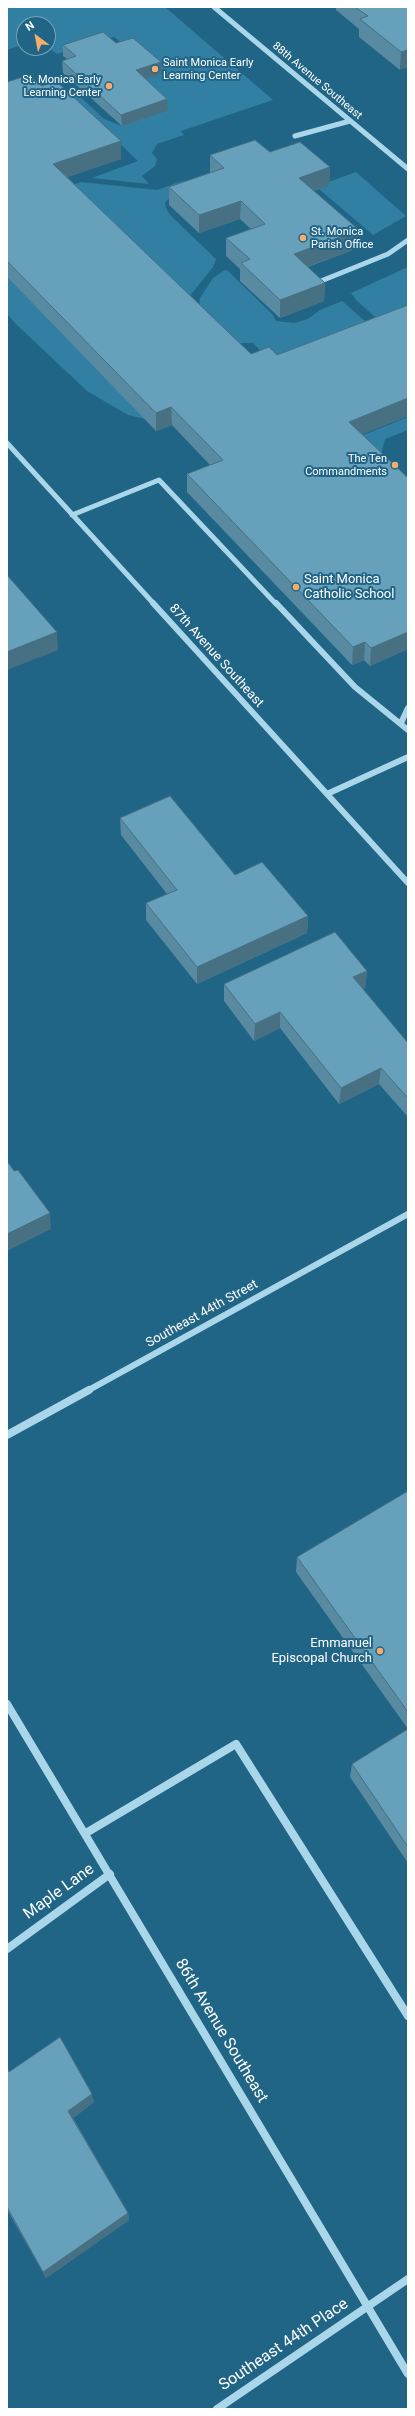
<!DOCTYPE html>
<style>
body{margin:0}
#map{position:relative;width:415px;height:2416px;overflow:hidden;background:#216586;font-family:Roboto,sans-serif}
canvas{display:block}
.frame{position:absolute;inset:0;border:8px solid #fff;pointer-events:none}
.north{position:absolute;left:16px;top:16px;width:40px;height:40px;box-sizing:border-box;background:#216586;border:1px solid #7aa3b6;border-radius:50%;rotate:328deg;font-size:11px;font-weight:700;line-height:16px;text-align:center;color:#fff}
.north::after{content:'';display:block;margin:auto;width:14px;height:18px;background:#f6ad6b;clip-path:polygon(50% 0,100% 100%,50% 72%,0 100%)}
</style>
<div id="map">
<canvas width="415" height="2416"></canvas>
<div class="frame"></div>
<div class="north">N</div>
</div>
<script>
const c = document.querySelector('canvas').getContext('2d');
c.lineJoin = 'round';
function fillPath(path, color) {
  c.fillStyle = color;
  c.fill(path, 'evenodd');
}
function poly(rows) {
  const path = new Path2D();
  for (const r of rows) {
    path.moveTo(r[0], r[1]);
    for (let i = 2; i < r.length; i += 2) path.lineTo(r[i], r[i + 1]);
  }
  return path;
}
function trace(path, color, width, dash) {
  c.strokeStyle = color;
  c.lineWidth = width;
  c.lineCap = dash ? 'butt' : 'round';
  c.setLineDash(dash || []);
  c.stroke(path);
}
function write(font, color, halo, rows, align = 'center') {
  c.font = font + ' Roboto,sans-serif';
  c.lineWidth = 4;
  c.setLineDash([]);
  c.textBaseline = 'middle';
  c.strokeStyle = halo;
  c.fillStyle = color;
  for (const [text, x, y, turn = 0] of rows) {
    c.save();
    c.translate(x, y);
    c.rotate((+turn || 0) * Math.PI / 180);
    c.textAlign = isNaN(turn) ? turn : align;
    if (halo) c.strokeText(text, 0, 0);
    c.fillText(text, 0, 0);
    c.restore();
  }
}
fillPath(poly([
 [7,7,165,7,273,100,181,131,184,135,157,144,152,153,157,159,155,166,142,176,149,184,92,178,138,161,94,119,63,99,77,94,104,119,122,126,136,82,161,73,114,37,57,54,50,49,46,50,44,48,48,48,48,24,24,24,24,44,7,50],
 [356,172,406,216,373,235,319,189,328,186,326,183],
 [185,180,165,203,166,208,170,215,216,259,213,267,189,297,72,185,81,182,157,190],
 [408,267,408,316,383,324,356,300,351,293],
 [225,270,228,271,273,315,276,321,294,323,308,319,320,310,342,301,372,327,272,362,253,343,238,343,199,307,200,298,213,278],
 [7,277,145,419,128,415,87,391,17,325,7,314],
 [408,417,408,430,385,439,378,465,351,440]
]), '#317fa2');
trace(poly([
 [214,7,408,169],
 [295,136,350,121],
 [321,281,388,254,408,240],
 [7,443,154,604],
 [72,515,159,480,276,604]
]), '#aad6ea', 5);
trace(poly([
 [153,603,408,883],
 [276,603,355,687,408,730],
 [401,723,408,708],
 [327,794,408,757],
 [87,1391,408,1214]
]), '#aad6ea', 6);
trace(poly([
 [7,1435,89,1390],
 [7,1704,408,2374],
 [86,1833,236,1744,408,2016],
 [7,1949,110,1874],
 [217,2409,408,2279]
]), '#aad6ea', 8);
fillPath(poly([
 [336,7,408,7,400,70,359,37,359,29,336,10],
 [116,43,162,74,145,79,168,111,122,126,63,73,62,61,67,59,63,56,63,45],
 [7,82,42,86,121,141,121,159,67,177,251,354,277,355,408,305,408,416,362,434,408,478,408,649,370,666,364,660,352,665,187,492,187,474,210,465,172,425,156,431,7,277],
 [270,152,330,167,329,185,314,191,359,230,358,248,308,267,325,283,324,301,280,318,240,281,240,269,226,256,226,238,251,229,240,219,199,233,169,205,169,187,210,173,210,155],
 [120,818,235,875,308,916,307,933,197,984,146,920,146,903,167,894,121,835],
 [367,971,365,988,363,989,408,1043,408,1117,379,1084,339,1104,280,1028,254,1041,224,1001,224,984],
 [408,1491,408,1863,350,1777,352,1764,408,1729,296,1572,297,1557],
 [7,2068,9,2072,94,2102,73,2118,128,2213,129,2220,46,2278,8,2211,7,2212]
]), '#588aa1');
fillPath(poly([
 [408,50,408,67,400,70,401,52],
 [161,62,162,74,136,82,136,70],
 [167,99,168,111,122,126,121,115],
 [121,141,121,159,54,182,53,164],
 [330,167,329,185,299,196,299,178],
 [241,201,240,219,199,233,199,215],
 [359,230,358,248,293,272,294,254],
 [325,283,324,301,280,318,280,300],
 [408,398,408,416,348,440,349,422],
 [171,407,172,425,156,431,156,413],
 [57,632,58,650,7,670,7,652],
 [408,632,408,649,370,666,371,648],
 [365,642,364,660,352,665,353,647],
 [308,916,307,933,197,984,197,967],
 [367,971,365,988,352,994,353,977],
 [280,1012,280,1028,254,1041,255,1024],
 [381,1068,379,1084,339,1104,341,1088],
 [50,1213,51,1229,7,1251,7,1234],
 [92,2094,94,2102,71,2119,68,2111],
 [128,2213,129,2220,46,2278,43,2272]
]), '#477083');
const building = poly([
 [355,7,408,7,408,50,401,52,360,19,368,16,355,7],
 [103,32,116,43,133,38,161,62,136,70,167,99,121,115,62,61,76,56,63,45,103,32],
 [29,75,42,86,56,81,121,141,53,164,251,354,269,347,277,355,408,305,408,398,349,422,408,478,408,632,371,648,365,642,353,647,187,474,223,460,171,407,156,413,7,261,7,82,29,75],
 [255,140,270,152,300,142,330,167,299,178,359,230,294,254,325,283,280,300,241,263,250,259,226,238,265,224,241,201,199,215,169,187,224,168,210,155,255,140],
 [7,575,57,632,7,652,7,575],
 [170,796,235,875,262,862,308,916,197,967,146,903,177,890,120,818,170,796],
 [335,932,367,971,353,977,408,1043,408,1098,381,1068,341,1088,280,1012,255,1024,224,984,335,932],
 [7,1161,14,1171,18,1170,50,1213,7,1234,7,1161],
 [408,1491,408,1712,297,1557,408,1491],
 [408,1729,408,1847,352,1764,408,1729],
 [60,2037,92,2094,68,2111,128,2213,43,2272,7,2207,7,2068,9,2072,60,2037]
]);
fillPath(building, '#66a0bb');
trace(building, '#477083', 1);
for (const [x, y, r, color] of [
 [155,69,4,"#f6ad6b"],
 [109,86,4,"#f6ad6b"],
 [303,238,4,"#f6ad6b"],
 [395,465,4,"#f6ad6b"],
 [296,587,4,"#f6ad6b"],
 [380,1651,4,"#f6ad6b"]
]) {
  const dot = new Path2D();
  dot.arc(x, y, r, 0, 2 * Math.PI);
  c.fillStyle = color;
  c.fill(dot);
  trace(dot, '#216586', 1.5);
}
write('11px', '#fff', '#216586', [
 ["Saint Monica Early",163,63],
 ["Learning Center",163,76],
 ["St. Monica Early",101,80,"right"],
 ["Learning Center",101,93,"right"],
 ["St. Monica",311,232],
 ["Parish Office",311,245],
 ["The Ten",387,459,"right"],
 ["Commandments",387,472,"right"]
], 'left');
write('11px', '#fff', '#216586', [
 ["88th Avenue Southeast",317,81,40]
]);
write('13px', '#fff', '#216586', [
 ["Saint Monica",304,580],
 ["Catholic School",304,595],
 ["Emmanuel",372,1644,"right"],
 ["Episcopal Church",372,1659,"right"]
], 'left');
write('13px', '#fff', '#216586', [
 ["87th Avenue Southeast",216,656,48],
 ["Southeast 44th Street",202,1314,-29]
]);
write('16px', '#fff', '#216586', [
 ["Maple Lane",59,1892,-36],
 ["86th Avenue Southeast",221,2031,59],
 ["Southeast 44th Place",284,2345,-34]
]);
</script>
